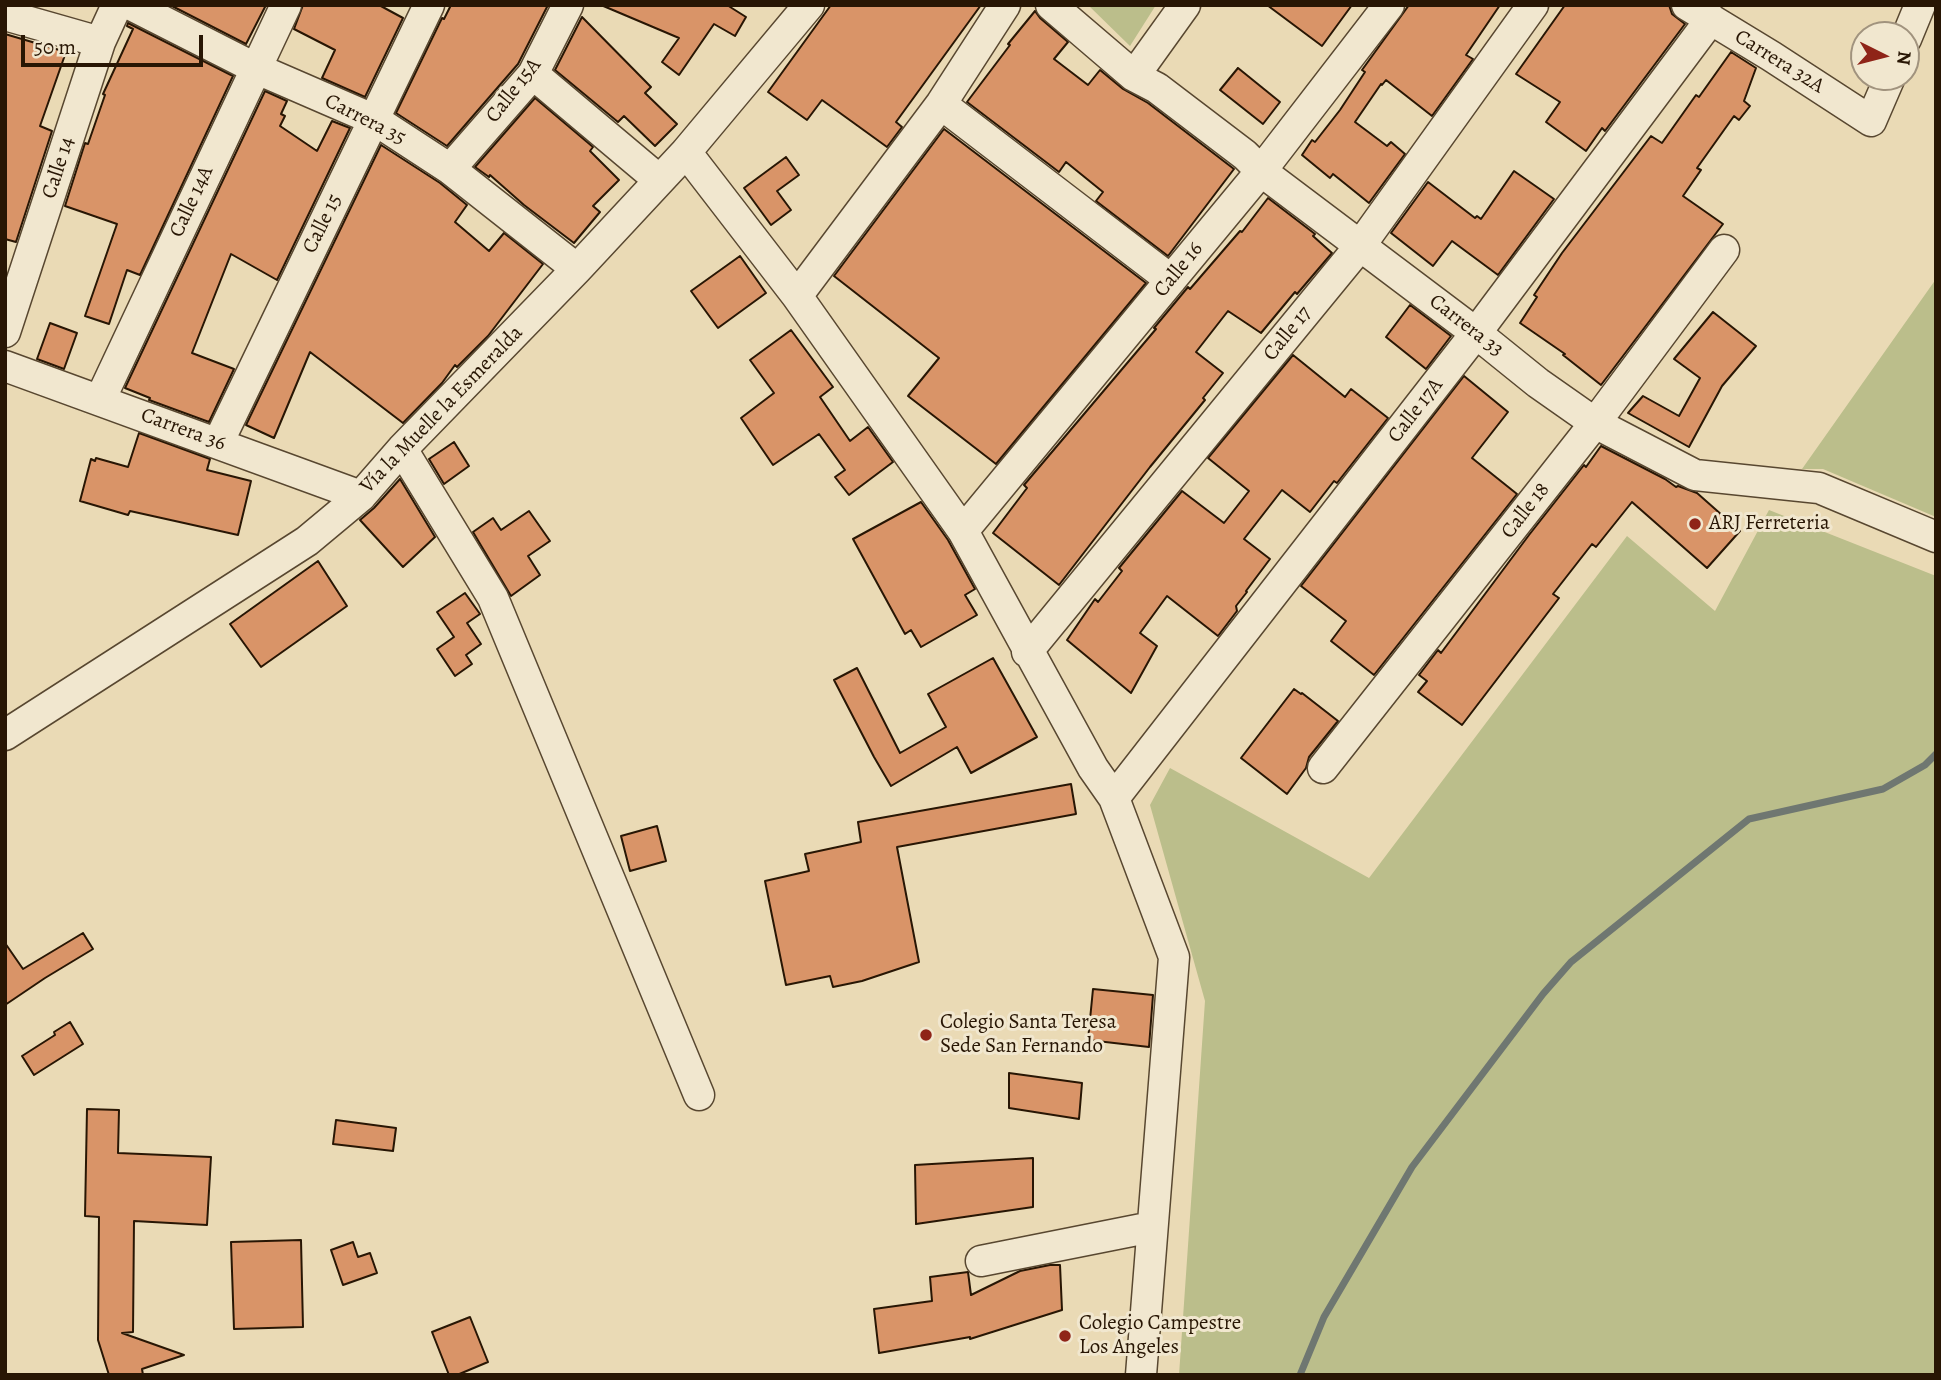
<!DOCTYPE html>
<meta charset="utf-8">
<style>
body{margin:0}
#map{position:relative;width:1941px;height:1380px;overflow:hidden;background:#eadab5;font-family:Alegreya,serif}
canvas{display:block}
.frame{position:absolute;inset:0;border:7px solid #281604;pointer-events:none}
.north{position:absolute;left:1850px;top:21px;width:70px;height:70px;box-sizing:border-box;background:#f1e7cf;border:2px solid #a1937e;border-radius:50%;rotate:96deg;font-size:19px;font-weight:700;line-height:28px;text-align:center;color:#281604}
.north::after{content:'';display:block;margin:auto;width:24px;height:32px;background:#8f2418;clip-path:polygon(50% 0,100% 100%,50% 72%,0 100%)}
.scale{position:absolute;left:21px;top:35px;width:182px;height:32px;box-sizing:border-box;border:4px solid #281604;border-top:0;padding-left:9px;font-size:21px;line-height:24px;white-space:nowrap;color:#281604;-webkit-text-stroke:5px #f1e7cf;paint-order:stroke}
</style>
<div id="map">
<canvas width="1941" height="1380"></canvas>
<div class="frame"></div>
<div class="north">N</div>
<div class="scale">50 m</div>
</div>
<script>
const c = document.querySelector('canvas').getContext('2d');
c.lineJoin = 'round';
function fillPath(path, color) {
  c.fillStyle = color;
  c.fill(path, 'evenodd');
}
function poly(rows) {
  const path = new Path2D();
  for (const r of rows) {
    path.moveTo(r[0], r[1]);
    for (let i = 2; i < r.length; i += 2) path.lineTo(r[i], r[i + 1]);
  }
  return path;
}
function trace(path, color, width, dash) {
  c.strokeStyle = color;
  c.lineWidth = width;
  c.lineCap = dash ? 'butt' : 'round';
  c.setLineDash(dash || []);
  c.stroke(path);
}
function write(font, color, halo, rows, align = 'center') {
  c.font = font + ' Alegreya,serif';
  c.lineWidth = 6;
  c.setLineDash([]);
  c.textBaseline = 'middle';
  c.strokeStyle = halo;
  c.fillStyle = color;
  for (const [text, x, y, turn = 0] of rows) {
    c.save();
    c.translate(x, y);
    c.rotate((+turn || 0) * Math.PI / 180);
    c.textAlign = isNaN(turn) ? turn : align;
    if (halo) c.strokeText(text, 0, 0);
    c.fillText(text, 0, 0);
    c.restore();
  }
}
fillPath(poly([
 [1088,5,1156,5,1130,46],
 [1936,279,1936,517,1823,469,1802,469],
 [1769,510,1936,576,1936,1375,1179,1375,1205,1001,1150,805,1170,768,1369,878,1627,536,1715,611]
]), '#bbbe8b');
trace(poly([
 [1300,1375,1324,1317,1412,1167,1543,994,1571,962,1749,819,1883,789,1925,765,1936,754]
]), '#6f7771', 7);
const building = poly([
 [170,5,266,5,246,44,170,5],
 [303,5,379,5,403,18,365,97,322,78,335,50,294,29,303,5],
 [451,5,548,5,518,64,447,146,396,113,442,18,444,19,451,5],
 [601,5,727,5,746,17,735,36,714,24,679,75,662,62,679,38,601,5],
 [831,5,981,5,896,122,902,127,887,147,822,100,807,120,768,92,831,5],
 [1267,5,1352,5,1322,46,1267,5],
 [1409,5,1500,5,1466,55,1473,59,1432,116,1386,80,1382,85,1381,84,1355,122,1387,146,1391,142,1405,154,1369,203,1333,174,1330,178,1302,155,1312,140,1315,142,1340,110,1365,72,1362,70,1409,5],
 [1565,5,1669,5,1672,14,1685,24,1605,131,1602,128,1586,151,1546,122,1560,102,1516,74,1565,5],
 [1035,11,1040,18,1068,42,1054,59,1088,85,1100,70,1123,89,1148,103,1234,169,1168,256,1096,201,1103,192,1066,162,1059,172,967,102,1010,45,1008,44,1035,11],
 [582,17,651,87,645,93,677,124,655,146,624,116,618,122,555,70,582,17],
 [128,23,233,76,140,275,127,270,109,324,85,316,117,224,65,206,85,143,88,144,105,95,103,94,133,29,127,26,128,23],
 [5,34,66,52,40,126,52,131,16,242,5,239,5,34],
 [1731,52,1756,68,1744,101,1750,106,1739,120,1734,116,1697,168,1701,170,1683,196,1723,224,1601,385,1563,355,1565,354,1520,323,1537,297,1534,295,1562,253,1651,136,1662,143,1696,95,1699,97,1731,52],
 [1238,68,1280,102,1263,124,1220,90,1238,68],
 [265,91,287,101,281,114,285,116,280,126,317,151,332,121,350,128,277,280,231,254,192,353,234,369,209,422,149,400,150,398,125,388,265,91],
 [535,98,593,147,590,151,619,180,593,206,600,212,574,243,524,205,490,175,489,177,475,167,535,98],
 [944,129,1146,283,996,464,908,396,939,358,834,276,944,129],
 [381,145,440,183,467,205,455,222,489,251,504,233,543,264,488,336,457,367,455,365,442,383,403,423,310,352,274,438,246,425,381,145],
 [786,157,799,175,777,191,791,210,771,225,744,188,786,157],
 [1514,171,1554,199,1498,275,1452,241,1433,266,1391,233,1428,182,1475,218,1477,216,1481,219,1514,171],
 [1268,198,1315,234,1313,236,1332,253,1297,294,1295,292,1261,333,1228,311,1196,352,1223,373,1203,398,1205,400,1150,467,1059,585,993,533,1027,488,1024,485,1156,329,1154,328,1188,287,1190,289,1240,231,1242,232,1268,198],
 [740,256,766,293,718,328,691,291,740,256],
 [1410,305,1451,336,1426,369,1386,337,1410,305],
 [1713,312,1756,346,1722,386,1689,447,1628,413,1643,396,1679,416,1700,378,1674,359,1713,312],
 [50,323,77,333,64,369,37,359,50,323],
 [791,330,833,387,820,397,850,441,868,427,893,462,849,495,835,477,845,470,819,434,773,465,741,418,774,393,750,360,791,330],
 [1293,355,1345,397,1351,389,1388,418,1337,483,1334,481,1310,512,1282,490,1244,539,1270,559,1246,591,1247,592,1236,606,1237,611,1218,636,1167,596,1140,633,1157,646,1131,693,1067,640,1095,599,1098,602,1122,571,1119,568,1182,491,1224,523,1249,491,1208,458,1293,355],
 [1464,376,1508,412,1472,458,1517,494,1374,675,1331,641,1346,621,1301,586,1464,376],
 [139,433,210,459,207,470,251,481,238,535,130,511,128,515,80,501,91,459,95,461,96,458,128,467,139,433],
 [454,442,469,466,444,484,429,459,454,442],
 [1601,446,1665,479,1676,487,1678,486,1697,493,1740,531,1707,568,1632,502,1596,547,1592,544,1553,594,1559,598,1462,725,1418,692,1427,681,1419,675,1438,650,1441,653,1529,535,1584,465,1586,467,1601,446],
 [400,479,435,537,403,567,360,520,374,508,400,479],
 [921,502,948,540,975,589,965,595,977,615,921,647,911,630,905,634,853,539,921,502],
 [529,511,550,541,528,556,540,575,511,596,473,532,493,518,501,530,529,511],
 [318,561,347,606,261,667,230,624,318,561],
 [465,593,480,614,467,623,481,644,466,655,472,664,455,676,437,649,454,637,437,612,465,593],
 [993,658,1037,737,971,773,957,747,891,786,874,757,834,680,857,668,900,753,946,727,928,694,993,658],
 [1294,689,1301,694,1302,693,1338,721,1309,757,1306,768,1287,794,1241,758,1294,689],
 [1071,784,1076,814,897,847,919,962,862,981,833,987,830,976,786,985,765,881,809,871,805,854,861,842,858,822,1071,784],
 [657,826,666,861,630,871,621,836,657,826],
 [83,933,93,949,45,978,5,1005,5,943,23,969,83,933],
 [1093,989,1153,995,1149,1047,1088,1040,1093,989],
 [70,1022,83,1044,34,1075,22,1056,55,1035,54,1032,70,1022],
 [1009,1073,1082,1083,1079,1119,1009,1108,1009,1073],
 [87,1109,119,1110,118,1153,211,1157,207,1225,134,1221,133,1332,122,1333,184,1355,142,1369,143,1375,109,1375,98,1340,99,1217,85,1216,87,1109],
 [336,1120,396,1128,393,1151,333,1144,336,1120],
 [1033,1158,1033,1207,916,1224,915,1165,1033,1158],
 [301,1240,303,1327,234,1329,231,1242,301,1240],
 [353,1242,358,1257,370,1253,377,1273,343,1285,331,1250,353,1242],
 [1050,1265,1060,1265,1062,1310,970,1339,970,1337,879,1353,874,1309,932,1301,930,1277,968,1272,971,1295,1020,1271,1050,1265],
 [470,1317,488,1362,457,1375,449,1375,432,1332,470,1317]
]);
fillPath(building, '#d99468');
trace(building, '#281604', 2);
const minor = poly([
 [131,5,255,68,375,120,450,169,577,269],
 [1051,5,1134,76,1157,88,1245,155,1261,171,1476,333,1538,383,1595,423,1695,475,1819,488,1936,537],
 [1687,5,1771,56,1871,121,1890,77],
 [5,15,100,42],
 [1906,39,1920,5],
 [533,74,659,180],
 [1134,76,1185,5],
 [941,104,1171,280],
 [686,152,797,296,963,531,1093,768,1114,798,1174,957,1141,1375],
 [450,169,533,74,568,5],
 [797,296,941,104,1005,5],
 [5,332,100,42,117,5],
 [5,366,361,496],
 [100,400,286,5],
 [218,443,429,5],
 [402,449,493,598,699,1095],
 [963,531,1261,171,1389,5],
 [1027,652,1360,246,1533,5],
 [5,735,307,541,361,496,402,449,577,269,686,152,809,5],
 [1323,768,1595,423,1724,250],
 [1114,798,1476,333,1711,19],
 [981,1261,1152,1227]
]);
trace(minor, '#584730', 33);
trace(minor, '#f1e7cf', 30);
for (const [x, y, r, color] of [
 [1695,524,7,"#8f2418"],
 [926,1035,7,"#8f2418"],
 [1065,1336,7,"#8f2418"]
]) {
  const dot = new Path2D();
  dot.arc(x, y, r, 0, 2 * Math.PI);
  c.fillStyle = color;
  c.fill(dot);
  trace(dot, '#f1e7cf', 2.5);
}
write('21px', '#281604', '#f1e7cf', [
 ["Carrera 32A",1779,62,32],
 ["Calle 15A",514,91,-52],
 ["Carrera 35",365,120,27],
 ["Calle 14",59,168,-72],
 ["Calle 14A",192,202,-65],
 ["Calle 15",323,224,-64],
 ["Calle 16",1179,270,-51],
 ["Carrera 33",1466,326,38],
 ["Calle 17",1288,334,-51],
 ["Vía la Muelle la Esmeralda",442,410,-46],
 ["Calle 17A",1416,411,-52],
 ["Carrera 36",183,430,20],
 ["Calle 18",1526,511,-52]
]);
write('21px', '#281604', '#f1e7cf', [
 ["ARJ Ferreteria",1709,524],
 ["Colegio Santa Teresa",940,1023],
 ["Sede San Fernando",940,1047],
 ["Colegio Campestre",1079,1324],
 ["Los Angeles",1079,1348]
], 'left');
</script>
